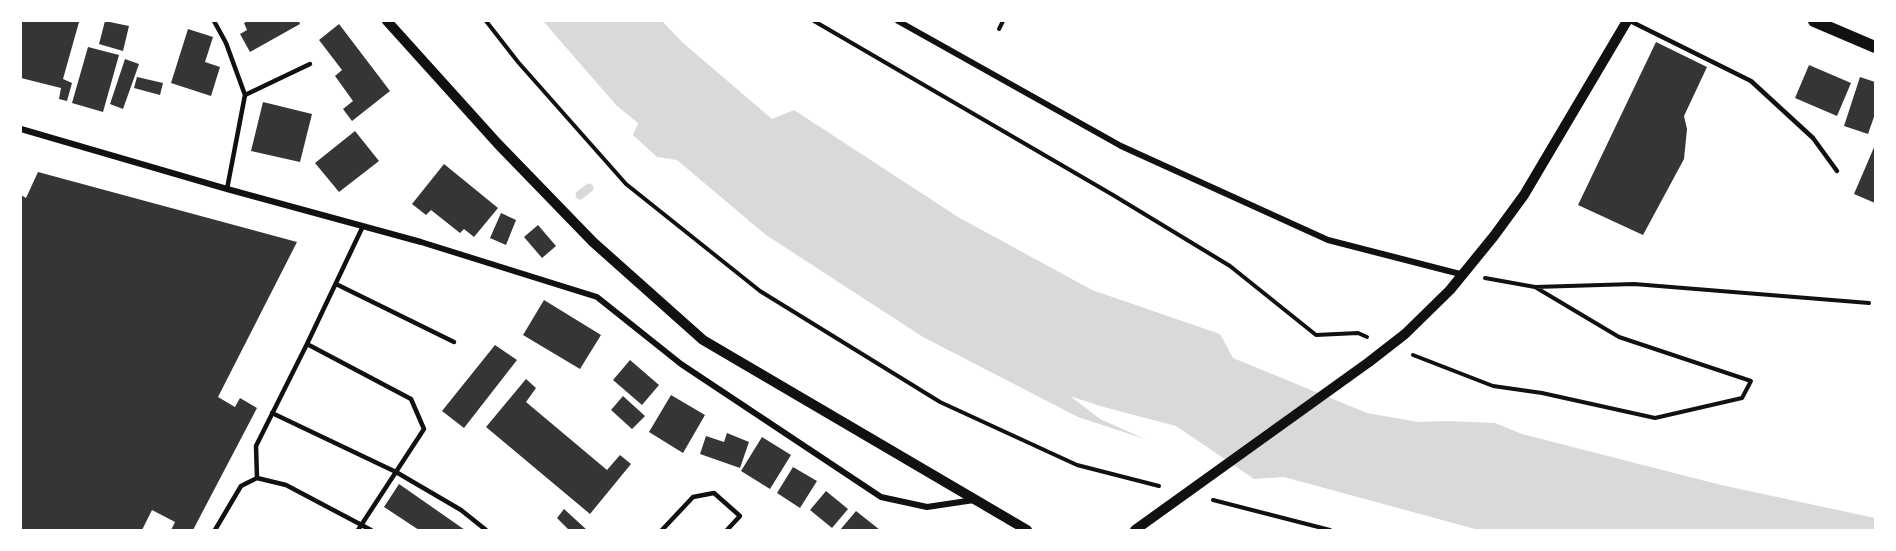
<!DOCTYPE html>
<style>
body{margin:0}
#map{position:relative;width:1896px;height:551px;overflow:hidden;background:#fff;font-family:Cabin,sans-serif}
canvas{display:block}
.frame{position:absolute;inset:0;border:22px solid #fff;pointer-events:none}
</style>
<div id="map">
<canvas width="1896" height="551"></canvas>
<div class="frame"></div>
</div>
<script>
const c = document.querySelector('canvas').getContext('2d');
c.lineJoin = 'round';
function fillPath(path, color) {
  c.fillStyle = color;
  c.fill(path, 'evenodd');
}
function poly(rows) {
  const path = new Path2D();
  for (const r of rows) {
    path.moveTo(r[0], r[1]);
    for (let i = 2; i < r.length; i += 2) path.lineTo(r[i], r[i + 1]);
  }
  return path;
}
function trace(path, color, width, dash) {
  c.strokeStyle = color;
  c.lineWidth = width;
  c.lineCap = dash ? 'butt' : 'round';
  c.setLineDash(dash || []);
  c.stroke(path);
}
fillPath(poly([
 [543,21,662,21,682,42,772,119,794,110,958,217,1092,290,1220,334,1233,358,1367,413,1418,422,1447,421,1495,423,1522,434,1721,485,1875,518,1875,530,1479,530,1284,477,1254,479,1176,426,1100,406,1070,396,1100,419,1145,439,1078,417,923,337,766,235,677,160,657,157,633,135,638,123,617,106]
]), '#d9d9d9');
trace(poly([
 [580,195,589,188]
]), '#d9d9d9', 9);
fillPath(poly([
 [21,21,79,22,63,79,72,83,67,101,59,99,61,88,21,78],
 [105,21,129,26,123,51,99,44],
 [248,21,299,21,300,24,250,52,240,34,247,30,244,23],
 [339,24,390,91,352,121,343,109,353,101,335,76,342,70,319,40],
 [188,29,213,37,205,62,220,67,211,96,171,83],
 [1656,42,1707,67,1684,116,1687,129,1684,159,1643,235,1578,205],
 [88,47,119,55,103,112,72,103],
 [125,59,139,64,123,109,110,104],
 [1809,65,1851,83,1837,116,1795,98],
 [137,77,163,83,160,95,134,88],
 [1860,77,1875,82,1875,114,1868,134,1844,126],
 [263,102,312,114,300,162,251,151],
 [355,131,379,161,339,192,315,163],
 [1875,145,1875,203,1854,194],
 [444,164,498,208,474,237,464,229,460,233,431,210,426,215,412,204],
 [38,172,297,242,218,397,235,407,240,398,257,408,193,530,171,530,175,522,152,510,142,530,21,530,21,195,26,198],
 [501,213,516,220,506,245,490,238],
 [538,225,556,246,542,258,524,237],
 [544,300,601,335,580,369,523,335],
 [495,345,517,360,464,428,442,411],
 [630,360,659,385,642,405,613,380],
 [526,379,536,388,526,402,607,470,620,455,631,464,590,514,486,427],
 [671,395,705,415,683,453,649,432],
 [623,396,645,416,632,429,611,410],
 [727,433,749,442,740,468,700,454,706,436,724,442],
 [762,437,791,455,770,489,741,471],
 [793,467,817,481,800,508,777,493],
 [399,484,465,530,419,530,384,507],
 [826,491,848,509,832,528,810,510],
 [564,509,587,530,569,530,557,518],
 [856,511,880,530,840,530]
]), '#353535');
trace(poly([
 [486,21,518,62,626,184,760,291,940,402,1077,465,1159,486],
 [814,21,1113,195,1230,266,1316,335,1358,333,1367,337],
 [999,29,1003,21],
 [1485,278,1535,287,1634,284,1869,303],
 [1413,355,1493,386,1542,393,1655,418,1742,398,1751,381,1619,337,1535,287],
 [1213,500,1330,530]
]), '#111', 4);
trace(poly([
 [214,21,226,43,245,95,227,189],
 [1630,21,1751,81,1813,138,1837,171],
 [245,95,310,64],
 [336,284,454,342],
 [272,413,396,472,461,510,486,530],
 [257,478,256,446,307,344],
 [215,530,241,486,257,478,286,485,371,530],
 [358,530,424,429,411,399,307,344,363,226],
 [662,530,693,497,714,493,740,516,727,530]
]), '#111', 4.5);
trace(poly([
 [898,21,1121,146,1328,240,1464,275],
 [21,129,227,189,421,242,597,297,681,364,881,497,927,507,974,500]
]), '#111', 6);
trace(poly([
 [387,21,498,144,593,242,703,340,1027,530],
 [1135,530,1369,362,1405,334,1450,290,1494,236,1524,195,1627,21]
]), '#111', 10);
trace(poly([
 [1814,21,1875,47]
]), '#111', 12);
</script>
